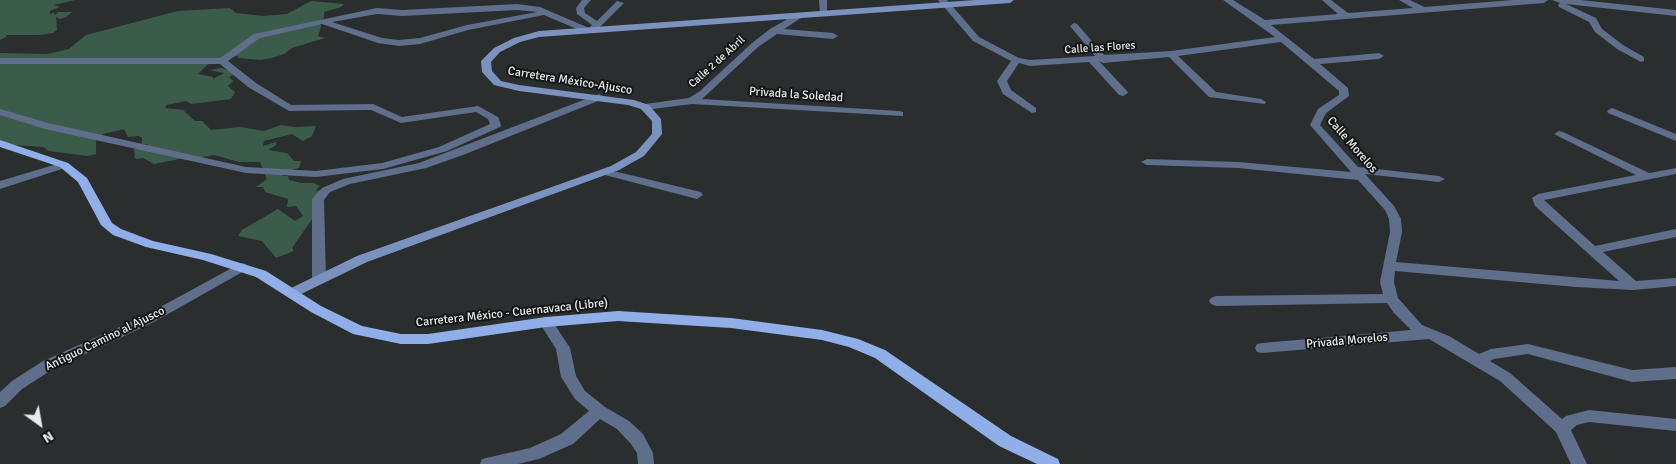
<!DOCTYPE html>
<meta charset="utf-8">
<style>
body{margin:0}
#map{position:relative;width:1676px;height:464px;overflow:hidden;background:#2a2e2f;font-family:Signika,sans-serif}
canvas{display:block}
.north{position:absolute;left:15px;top:399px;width:50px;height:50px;-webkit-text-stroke:4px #141616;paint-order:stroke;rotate:148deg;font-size:14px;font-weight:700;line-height:20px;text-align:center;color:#e8eaeb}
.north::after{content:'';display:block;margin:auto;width:18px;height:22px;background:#e8eaeb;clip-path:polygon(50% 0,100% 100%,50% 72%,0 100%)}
</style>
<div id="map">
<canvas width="1676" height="464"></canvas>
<div class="north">N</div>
</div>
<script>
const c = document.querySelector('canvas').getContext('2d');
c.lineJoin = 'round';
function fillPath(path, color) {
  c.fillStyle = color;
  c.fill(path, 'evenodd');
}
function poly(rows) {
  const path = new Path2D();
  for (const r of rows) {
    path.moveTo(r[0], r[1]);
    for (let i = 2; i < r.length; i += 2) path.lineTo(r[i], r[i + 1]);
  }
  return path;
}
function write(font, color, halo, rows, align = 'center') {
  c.font = font + ' Signika,sans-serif';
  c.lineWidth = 4;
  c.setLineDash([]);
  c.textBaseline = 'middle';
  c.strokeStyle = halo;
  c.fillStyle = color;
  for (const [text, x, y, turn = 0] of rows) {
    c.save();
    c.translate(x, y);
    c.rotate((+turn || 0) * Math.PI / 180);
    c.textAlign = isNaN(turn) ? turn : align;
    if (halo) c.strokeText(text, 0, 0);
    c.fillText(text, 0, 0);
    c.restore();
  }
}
fillPath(poly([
 [0,0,75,0,54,5,60,7,50,11,50,15,53,12,55,15,58,12,72,12,66,17,60,19,56,17,57,30,53,33,39,35,6,35,6,37,0,40],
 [311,1,344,4,341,7,324,12,324,19,320,20,321,27,318,36,325,38,292,48,284,54,272,58,261,60,238,58,238,56,226,57,207,65,198,74,213,77,213,79,224,73,209,70,221,68,236,73,229,77,233,81,228,86,235,92,231,99,191,104,186,101,166,105,165,108,183,110,195,121,202,121,211,130,240,127,264,131,281,125,295,127,316,126,312,136,303,141,292,134,264,141,263,146,276,142,276,145,268,150,287,153,294,161,301,161,299,168,288,171,282,176,288,176,289,180,301,183,313,183,320,186,315,191,327,189,319,209,292,248,294,251,276,258,262,241,238,236,242,230,278,209,295,221,303,216,296,206,287,207,288,199,265,192,263,187,256,187,267,179,260,162,239,162,214,155,184,160,184,158,154,164,143,158,135,159,134,149,149,144,142,144,142,138,139,136,128,137,124,129,103,134,96,138,96,154,87,156,49,151,43,147,0,144,0,53,48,54,69,49,86,35,178,11,230,8,236,13,263,16,287,14]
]), '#3c5c4b');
fillPath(poly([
 [582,0,591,0,584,8,585,13,597,21,617,1,624,3,595,32,592,33,584,32,544,15,468,30,420,44,399,46,378,43,322,24,260,38,228,61,256,83,291,105,373,104,402,117,478,106,498,117,501,125,500,127,447,151,383,169,316,177,246,173,45,129,0,115,0,109,48,123,246,167,316,171,382,163,439,147,490,124,488,119,476,112,401,123,371,110,289,111,248,87,220,64,0,64,0,58,220,58,254,34,377,8,402,10,517,4,540,7,589,28,592,25,577,14,576,8,582,0],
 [517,10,537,12,467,25,420,38,399,40,382,38,332,22,377,14,402,16,517,10],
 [819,0,827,0,827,16,820,14,819,0],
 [938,0,947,0,979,37,1019,58,1030,60,1095,56,1070,26,1074,23,1077,24,1104,55,1171,51,1275,37,1223,0,1233,0,1265,20,1338,14,1322,0,1331,0,1348,13,1413,8,1399,0,1410,0,1424,7,1513,0,1548,0,1544,3,1271,25,1314,59,1379,53,1384,56,1379,59,1320,64,1348,88,1349,96,1326,113,1320,125,1358,167,1439,176,1445,179,1439,182,1365,174,1394,206,1401,219,1402,232,1396,262,1619,281,1535,206,1532,198,1538,194,1636,175,1554,134,1559,131,1563,132,1649,173,1676,168,1676,174,1544,200,1595,246,1676,229,1676,237,1603,252,1636,281,1676,278,1676,286,1633,290,1576,287,1395,271,1394,282,1398,298,1422,325,1449,336,1479,354,1491,349,1528,344,1632,370,1676,367,1676,379,1632,382,1528,354,1494,359,1490,361,1510,373,1562,419,1566,416,1589,410,1676,419,1676,431,1589,422,1577,425,1571,430,1587,464,1571,464,1556,432,1500,381,1429,339,1262,353,1257,352,1255,348,1257,344,1262,343,1411,330,1394,313,1387,303,1216,306,1211,304,1209,301,1211,298,1216,296,1383,294,1380,282,1390,232,1389,219,1385,210,1358,180,1238,168,1147,165,1141,162,1147,159,1238,162,1351,172,1310,125,1318,109,1339,95,1339,91,1281,42,1178,56,1216,92,1261,99,1266,102,1265,104,1209,97,1169,57,1103,63,1099,61,1127,91,1128,93,1123,96,1119,95,1089,62,1030,66,1019,63,1007,81,1011,90,1036,108,1036,112,1032,113,1003,94,997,81,1011,61,973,41,938,0],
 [1552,0,1580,0,1676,10,1676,16,1566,4,1596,18,1602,29,1623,45,1644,57,1644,61,1641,62,1617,49,1595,32,1589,22,1559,7,1558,5,1560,3,1552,0],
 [798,13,801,14,801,18,784,29,833,33,838,36,833,39,777,34,758,47,702,99,899,111,903,112,903,116,692,104,645,110,640,107,645,104,689,98,700,91,752,43,770,29,798,13],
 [599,94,604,97,603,99,463,155,426,168,350,184,330,192,324,200,326,279,319,283,314,282,312,279,312,199,322,188,343,179,419,163,599,94],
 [1612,108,1676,134,1676,141,1608,113,1607,111,1612,108],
 [64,162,68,163,70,165,68,167,0,189,0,181,64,162],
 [605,169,701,192,703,195,697,199,601,174,599,172,605,169],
 [241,263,246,264,248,267,246,270,152,323,53,369,22,389,5,406,0,408,0,392,12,381,43,361,142,317,241,263],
 [546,317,551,319,570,348,576,376,585,391,605,407,629,421,643,434,653,453,654,464,638,464,637,453,631,444,617,429,600,419,573,444,539,459,518,464,480,464,482,459,530,448,561,434,589,411,575,399,561,377,556,349,539,322,541,319,546,317]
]), '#5f6e8a');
fillPath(poly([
 [975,0,1014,0,1010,3,539,37,520,42,500,52,491,62,492,71,501,81,519,85,634,100,649,105,661,119,662,134,644,156,619,170,367,262,297,296,287,296,285,293,287,290,357,256,611,166,636,152,652,134,652,121,641,109,628,105,519,91,494,85,482,72,481,61,494,48,514,38,539,31,975,0]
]), '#7b92bf');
fillPath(poly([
 [0,140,68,163,87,178,112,223,121,229,153,241,211,254,266,271,321,306,362,326,401,334,428,334,546,317,618,311,731,318,822,330,858,339,885,350,1011,436,1058,459,1060,464,1037,464,999,446,875,358,849,347,822,340,731,328,618,321,546,327,428,344,401,344,353,334,311,312,256,277,203,260,146,247,113,235,101,225,78,182,60,167,0,147,0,140]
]), '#90aee8');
write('11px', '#e8eaeb', '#141616', [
 ["Calle las Flores",1100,48,-4],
 ["Calle 2 de Abril",717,62,-42]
]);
write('12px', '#e8eaeb', '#141616', [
 ["Carretera México-Ajusco",570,81,9],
 ["Privada la Soledad",796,95,4],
 ["Calle Morelos",1352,145,49],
 ["Carretera México - Cuernavaca (Libre)",512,313,-6],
 ["Antiguo Camino al Ajusco",105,339,-26],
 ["Privada Morelos",1347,341,-5]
]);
</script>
